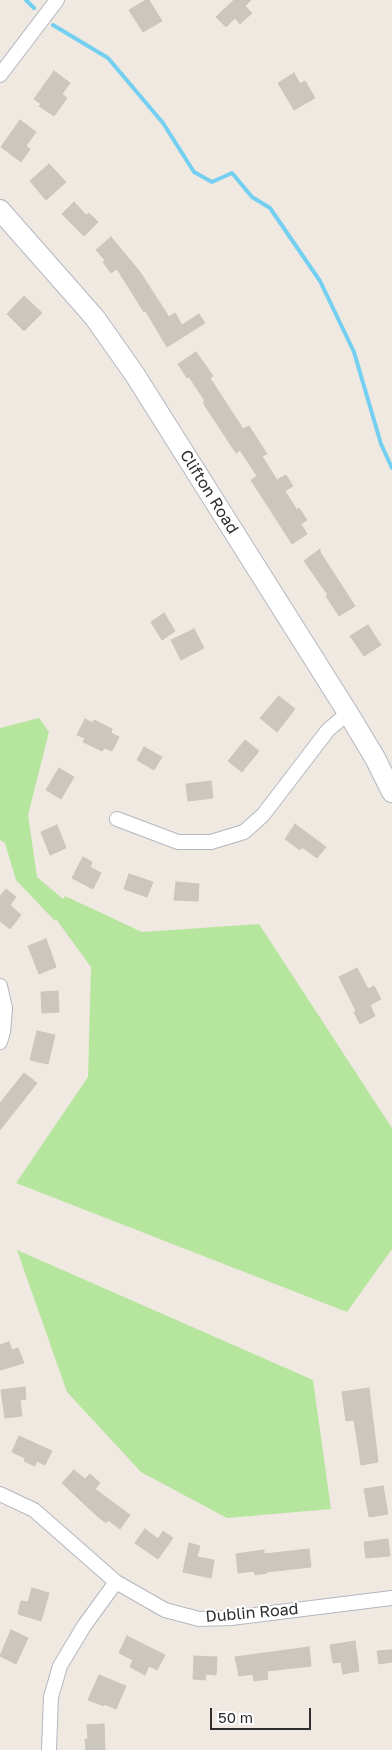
<!DOCTYPE html>
<style>
body{margin:0}
#map{position:relative;width:392px;height:1750px;overflow:hidden;background:#efe9e1;font-family:"Golos Text",sans-serif}
canvas{display:block}
.scale{position:absolute;left:210px;top:1708px;width:101px;height:22px;box-sizing:border-box;border:2px solid #2e2e2e;border-top:0;padding-left:6px;font-size:15px;line-height:18px;white-space:nowrap;color:#2e2e2e;-webkit-text-stroke:4px #fff;paint-order:stroke}
</style>
<div id="map">
<canvas width="392" height="1750"></canvas>
<div class="scale">50 m</div>
</div>
<script>
const c = document.querySelector('canvas').getContext('2d');
c.lineJoin = 'round';
function fillPath(path, color) {
  c.fillStyle = color;
  c.fill(path, 'evenodd');
}
function poly(rows) {
  const path = new Path2D();
  for (const r of rows) {
    path.moveTo(r[0], r[1]);
    for (let i = 2; i < r.length; i += 2) path.lineTo(r[i], r[i + 1]);
  }
  return path;
}
function trace(path, color, width, dash) {
  c.strokeStyle = color;
  c.lineWidth = width;
  c.lineCap = dash ? 'butt' : 'round';
  c.setLineDash(dash || []);
  c.stroke(path);
}
function write(font, color, halo, rows, align = 'center') {
  c.font = font + ' "Golos Text",sans-serif';
  c.lineWidth = 4;
  c.setLineDash([]);
  c.textBaseline = 'middle';
  c.strokeStyle = halo;
  c.fillStyle = color;
  for (const [text, x, y, turn = 0] of rows) {
    c.save();
    c.translate(x, y);
    c.rotate((+turn || 0) * Math.PI / 180);
    c.textAlign = isNaN(turn) ? turn : align;
    if (halo) c.strokeText(text, 0, 0);
    c.fillText(text, 0, 0);
    c.restore();
  }
}
fillPath(poly([
 [39,718,49,732,28,815,37,877,63,899,65,896,142,932,259,924,392,1128,392,1249,347,1312,16,1183,88,1077,91,967,56,919,55,921,16,880,5,843,0,840,0,728],
 [17,1250,313,1380,331,1509,227,1518,141,1472,67,1392]
]), '#b6e59e');
trace(poly([
 [26,0,34,8],
 [53,25,108,58,163,123,194,172,212,182,232,173,252,197,270,208,320,281,354,352,381,444,392,468]
]), '#75cff0', 4);
const building = poly([
 [146,0,149,0,162,21,143,32,129,10,146,0],
 [234,0,251,0,245,6,252,13,240,24,235,18,226,27,216,17,234,0],
 [54,71,70,83,62,94,67,98,54,116,39,106,41,104,34,99,54,71],
 [294,73,300,84,305,81,315,98,294,110,278,83,294,73],
 [20,120,36,132,26,146,30,149,21,162,1,147,20,120],
 [49,164,66,182,46,200,30,181,49,164],
 [74,202,86,215,89,213,98,222,84,236,62,214,74,202],
 [111,237,140,272,169,317,175,313,182,325,199,314,205,323,167,347,145,310,144,312,117,269,111,273,103,262,105,260,96,250,111,237],
 [24,296,42,313,24,331,7,314,24,296],
 [196,352,213,376,210,378,243,429,249,426,267,454,262,456,277,480,286,475,293,486,285,491,297,510,299,508,307,520,301,524,307,534,292,544,251,480,257,476,240,450,236,453,207,409,203,402,205,401,189,377,187,378,178,364,196,352],
 [320,549,320,552,355,606,339,616,326,596,328,595,304,561,320,549],
 [164,613,175,631,162,640,151,622,164,613],
 [368,625,381,645,364,656,350,636,368,625],
 [194,629,204,648,181,660,171,640,194,629],
 [279,696,295,709,277,732,260,718,279,696],
 [85,719,93,723,94,720,112,729,111,733,119,737,112,751,104,748,102,751,83,742,85,738,77,735,85,719],
 [245,740,259,751,242,772,228,761,245,740],
 [144,747,162,757,154,770,137,760,144,747],
 [59,768,74,777,61,799,46,790,59,768],
 [211,781,213,798,188,801,186,784,211,781],
 [295,824,326,847,317,858,302,847,300,850,285,839,295,824],
 [57,825,66,848,50,855,41,832,57,825],
 [83,857,92,862,90,867,101,873,93,889,72,878,83,857],
 [129,874,153,882,147,897,124,889,129,874],
 [176,882,199,884,198,901,174,900,176,882],
 [6,889,16,897,10,905,21,915,10,929,0,921,0,896,6,889],
 [46,939,56,967,39,974,28,946,46,939],
 [357,968,368,989,374,986,381,999,370,1005,375,1016,360,1024,354,1012,356,1011,339,977,357,968],
 [58,991,59,1012,42,1013,41,992,58,991],
 [37,1031,55,1035,48,1064,30,1060,37,1031],
 [24,1073,37,1083,0,1130,0,1103,24,1073],
 [9,1342,12,1350,18,1348,24,1363,0,1370,0,1345,9,1342],
 [25,1387,26,1399,20,1400,22,1416,5,1418,1,1390,25,1387],
 [369,1388,378,1462,361,1465,354,1420,346,1421,342,1392,369,1388],
 [19,1436,52,1451,45,1465,37,1461,35,1466,24,1461,25,1458,12,1452,19,1436],
 [74,1470,85,1479,90,1474,100,1483,95,1489,130,1515,120,1529,108,1520,106,1523,97,1516,62,1483,74,1470],
 [383,1486,388,1514,369,1517,364,1489,383,1486],
 [145,1529,158,1539,163,1531,173,1538,158,1559,135,1543,145,1529],
 [388,1539,390,1556,366,1558,364,1542,388,1539],
 [189,1543,200,1546,197,1557,214,1560,211,1578,183,1572,189,1543],
 [309,1549,311,1567,266,1572,267,1573,255,1575,254,1571,238,1573,236,1554,264,1550,264,1554,309,1549],
 [32,1588,49,1593,41,1621,18,1614,21,1601,28,1602,32,1588],
 [11,1630,28,1638,16,1664,0,1656,11,1630],
 [127,1636,165,1655,157,1670,149,1666,145,1675,130,1667,133,1660,119,1653,127,1636],
 [355,1641,359,1671,343,1674,341,1662,333,1663,330,1645,355,1641],
 [309,1647,311,1666,267,1671,268,1679,254,1681,253,1674,239,1676,235,1657,309,1647],
 [392,1650,392,1662,379,1664,377,1651,392,1650],
 [194,1656,217,1657,216,1675,206,1674,205,1680,193,1679,194,1656],
 [99,1675,126,1686,116,1709,104,1704,104,1706,88,1700,99,1675],
 [104,1724,105,1750,86,1750,85,1739,88,1739,87,1725,104,1724]
]);
fillPath(building, '#cbc7bf');
trace(building, '#cbc5ba', 1);
const minor = poly([
 [0,75,57,0],
 [117,819,178,842,211,842,244,832,263,815,328,730,348,713],
 [0,986,5,1008,3,1032,0,1042],
 [0,1494,34,1510,116,1582,165,1610,199,1619,231,1618,392,1598],
 [49,1750,51,1697,60,1666,84,1626,116,1582]
]);
const secondary = poly([
 [0,210,95,318,135,375,348,713,375,758,392,792]
]);
trace(minor, '#b4b7c1', 16);
trace(secondary, '#b4b7c1', 22);
trace(minor, '#fff', 14);
trace(secondary, '#fff', 20);
write('16px', '#2e2e2e', '#fff', [
 ["Clifton Road",209,492,58],
 ["Dublin Road",252,1613,-5]
]);
</script>
